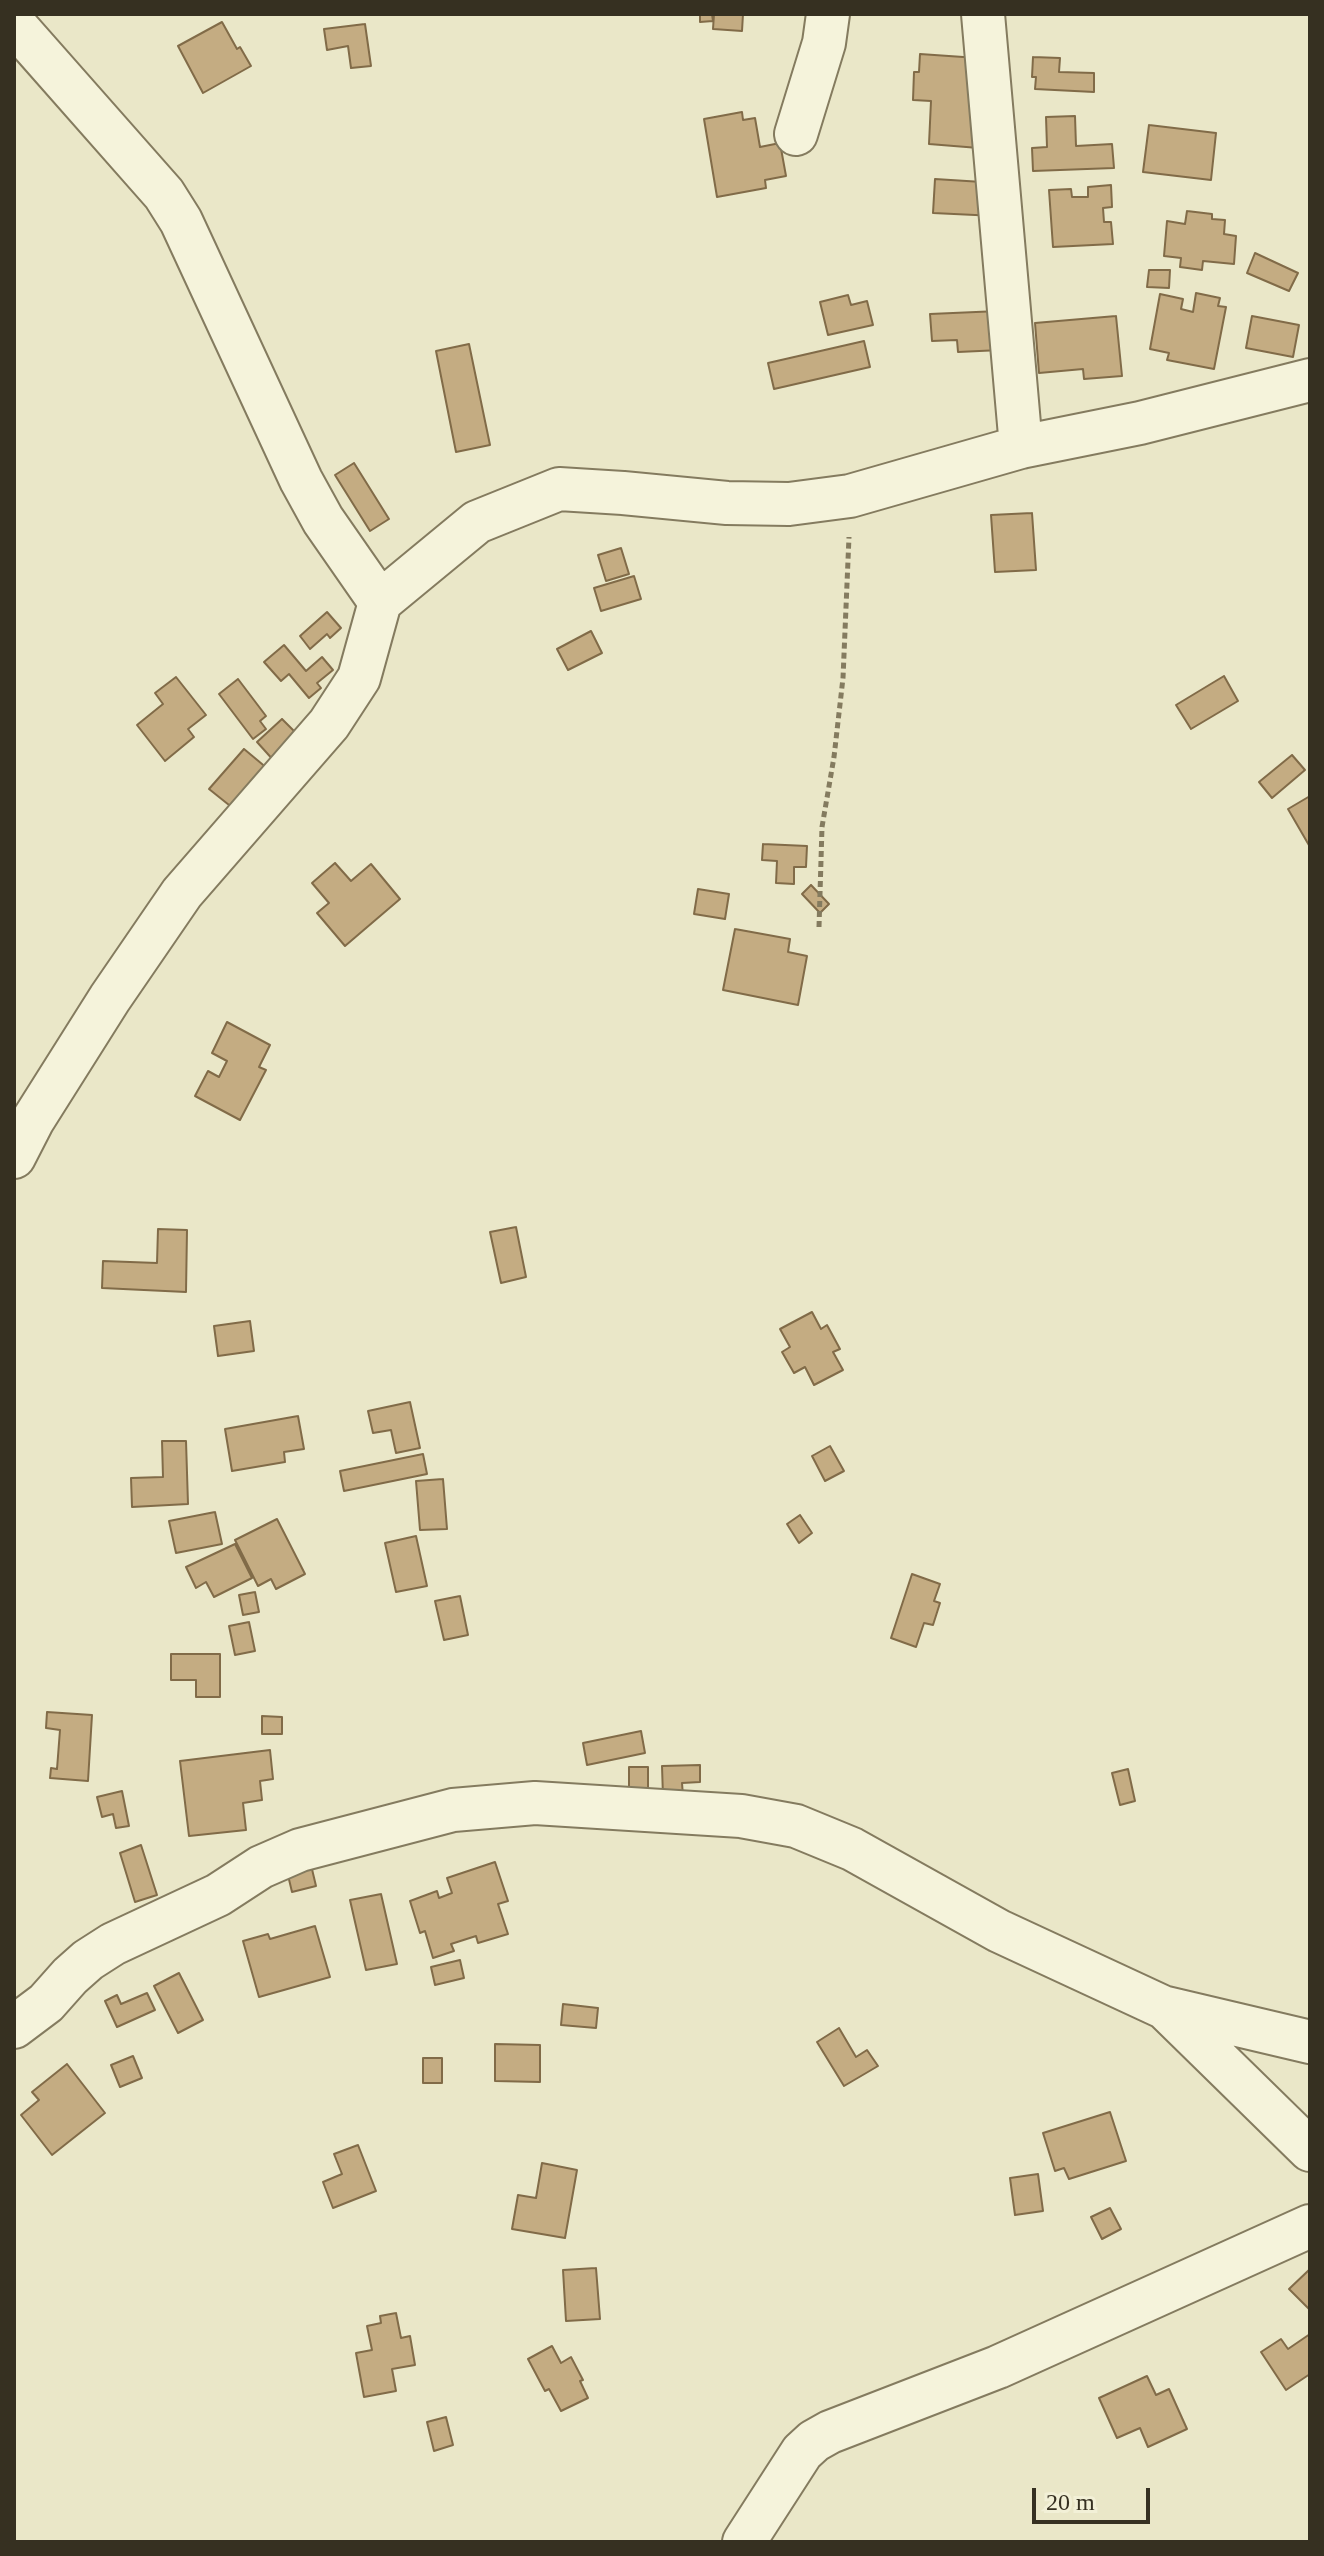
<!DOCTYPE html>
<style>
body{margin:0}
#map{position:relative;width:1324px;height:2556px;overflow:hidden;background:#eae7c8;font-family:Georgia,serif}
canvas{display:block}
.frame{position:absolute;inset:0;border:16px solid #363021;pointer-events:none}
.scale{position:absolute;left:1032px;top:2488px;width:118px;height:36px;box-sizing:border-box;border:4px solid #363021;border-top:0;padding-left:10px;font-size:24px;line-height:28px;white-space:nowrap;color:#363021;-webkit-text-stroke:6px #f2f0d7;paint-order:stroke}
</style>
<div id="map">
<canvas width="1324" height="2556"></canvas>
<div class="frame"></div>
<div class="scale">20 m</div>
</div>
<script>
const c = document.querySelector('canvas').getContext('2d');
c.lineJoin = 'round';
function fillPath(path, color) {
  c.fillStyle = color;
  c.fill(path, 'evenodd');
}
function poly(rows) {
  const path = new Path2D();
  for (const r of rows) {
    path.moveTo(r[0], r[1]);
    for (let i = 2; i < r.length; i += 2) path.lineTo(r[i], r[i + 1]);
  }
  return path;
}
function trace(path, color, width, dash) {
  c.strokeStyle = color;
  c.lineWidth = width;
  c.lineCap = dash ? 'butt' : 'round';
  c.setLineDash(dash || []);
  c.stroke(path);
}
const building = poly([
 [700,14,712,14,713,21,700,22,700,14],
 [714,14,743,14,742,31,713,29,714,14],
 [222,22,237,49,240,47,251,66,203,93,178,46,222,22],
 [365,24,371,66,351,68,348,46,327,50,324,29,365,24],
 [920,54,992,59,991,149,929,144,931,101,913,100,914,72,919,72,920,54],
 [1033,57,1060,58,1059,72,1094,73,1094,92,1035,89,1036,77,1032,77,1033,57],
 [742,112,743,120,755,118,760,147,780,143,786,176,765,180,766,188,717,197,704,119,742,112],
 [1075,116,1076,146,1112,144,1114,168,1033,171,1032,148,1047,147,1046,117,1075,116],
 [1149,125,1216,133,1211,180,1143,172,1149,125],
 [935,179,998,183,996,216,933,213,935,179],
 [1111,185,1112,207,1103,208,1104,222,1111,222,1113,244,1053,247,1049,190,1071,189,1072,197,1088,197,1088,187,1111,185],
 [1187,211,1212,214,1212,219,1225,220,1224,234,1236,236,1234,264,1203,261,1202,270,1180,267,1181,258,1164,256,1167,221,1185,224,1187,211],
 [1255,253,1298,273,1289,291,1247,273,1255,253],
 [1149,270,1170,270,1169,288,1147,287,1149,270],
 [1196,293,1220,298,1218,306,1226,307,1214,369,1167,360,1169,353,1150,349,1160,294,1183,299,1181,309,1193,312,1196,293],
 [848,295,851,305,867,301,873,325,828,335,820,302,848,295],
 [999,311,1001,350,958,352,957,340,932,341,930,314,999,311],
 [1116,316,1122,376,1084,379,1083,369,1039,373,1035,323,1116,316],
 [1252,316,1299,325,1293,357,1246,348,1252,316],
 [864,341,870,367,774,389,768,363,864,341],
 [469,344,490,445,456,452,436,351,469,344],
 [354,463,389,519,370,531,335,475,354,463],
 [1032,513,1036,570,995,572,991,515,1032,513],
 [621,548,629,574,606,581,598,555,621,548],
 [634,576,641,599,601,611,594,588,634,576],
 [327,612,341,628,330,638,327,634,310,649,300,636,327,612],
 [591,631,602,653,568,670,557,649,591,631],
 [284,645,306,671,322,657,333,670,317,683,321,688,309,698,289,674,281,681,264,662,284,645],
 [1224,676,1238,701,1191,729,1176,705,1224,676],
 [176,677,206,715,188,729,194,737,165,761,137,725,163,704,155,693,176,677],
 [238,679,266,716,260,721,266,729,253,739,219,694,238,679],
 [282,719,301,738,275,762,257,742,282,719],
 [244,749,268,769,234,809,209,789,244,749],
 [1292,755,1305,770,1272,798,1259,782,1292,755],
 [1310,796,1310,847,1288,809,1310,796],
 [763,844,807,846,806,867,794,867,794,884,776,883,777,861,762,860,763,844],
 [335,863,351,881,371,864,400,899,345,946,317,913,329,903,312,883,335,863],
 [811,885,829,904,820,913,802,894,811,885],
 [698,889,729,894,725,919,694,914,698,889],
 [735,929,790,939,788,952,807,956,798,1005,723,990,735,929],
 [227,1022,270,1045,259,1067,266,1070,240,1120,195,1096,208,1071,219,1077,227,1061,212,1053,227,1022],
 [516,1227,526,1277,501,1283,490,1232,516,1227],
 [158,1229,187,1230,186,1292,102,1288,103,1261,157,1263,158,1229],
 [812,1312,821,1329,827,1325,840,1349,833,1352,843,1370,814,1385,805,1367,794,1373,782,1352,790,1347,780,1329,812,1312],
 [250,1321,254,1351,218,1356,214,1326,250,1321],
 [410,1402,420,1448,396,1453,391,1430,373,1433,368,1411,410,1402],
 [298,1416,304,1449,284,1452,285,1462,232,1471,225,1429,298,1416],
 [162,1441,186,1441,188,1504,132,1507,131,1478,163,1477,162,1441],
 [830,1446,844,1471,825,1481,812,1456,830,1446],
 [423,1454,427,1474,344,1491,340,1471,423,1454],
 [443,1479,447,1529,420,1530,416,1481,443,1479],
 [215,1512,222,1544,176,1553,169,1521,215,1512],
 [800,1515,812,1533,799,1543,787,1524,800,1515],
 [277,1519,305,1574,276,1589,271,1579,258,1586,235,1540,277,1519],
 [416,1536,427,1586,396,1592,385,1543,416,1536],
 [235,1544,252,1578,214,1597,206,1582,196,1588,186,1567,235,1544],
 [912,1574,940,1584,934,1601,940,1603,933,1625,924,1623,916,1647,891,1638,912,1574],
 [255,1592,259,1612,243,1615,239,1595,255,1592],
 [460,1596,468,1635,444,1640,435,1601,460,1596],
 [249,1622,255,1651,235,1655,229,1626,249,1622],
 [171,1654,220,1654,220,1697,196,1697,196,1680,171,1680,171,1654],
 [47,1712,92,1715,88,1781,50,1778,51,1768,57,1769,60,1730,46,1728,47,1712],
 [262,1716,282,1717,282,1734,262,1734,262,1716],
 [641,1731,645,1753,587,1765,583,1743,641,1731],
 [270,1750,273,1779,260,1781,262,1800,243,1803,246,1830,189,1836,180,1761,270,1750],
 [700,1765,700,1782,682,1783,683,1796,663,1797,662,1766,700,1765],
 [629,1767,648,1767,648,1802,629,1802,629,1767],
 [1128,1769,1135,1801,1120,1805,1112,1773,1128,1769],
 [122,1791,129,1826,116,1828,113,1814,102,1817,97,1797,122,1791],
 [141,1845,157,1895,135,1902,120,1853,141,1845],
 [495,1862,508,1901,498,1904,508,1934,478,1943,476,1936,451,1944,454,1951,433,1958,425,1931,420,1933,410,1901,437,1891,439,1898,452,1893,447,1878,495,1862],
 [311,1865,316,1886,292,1892,287,1871,311,1865],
 [381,1894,397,1964,366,1970,350,1900,381,1894],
 [315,1926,330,1977,259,1997,243,1941,268,1934,270,1939,315,1926],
 [460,1960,464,1978,435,1985,431,1967,460,1960],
 [179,1973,203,2020,178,2033,154,1986,179,1973],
 [147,1993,155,2010,117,2027,105,2001,117,1995,121,2004,147,1993],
 [563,2004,598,2008,596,2028,561,2025,563,2004],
 [839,2028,856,2057,867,2050,878,2066,844,2086,817,2042,839,2028],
 [495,2044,540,2045,540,2082,495,2081,495,2044],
 [133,2056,142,2078,120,2087,111,2065,133,2056],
 [423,2058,442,2058,442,2083,423,2083,423,2058],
 [67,2064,105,2113,52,2155,21,2115,39,2100,32,2092,67,2064],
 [1110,2112,1126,2161,1069,2179,1064,2168,1055,2171,1043,2133,1110,2112],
 [358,2145,376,2191,333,2208,323,2182,342,2174,334,2154,358,2145],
 [542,2163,577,2170,565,2238,512,2229,518,2195,536,2198,542,2163],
 [1038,2174,1043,2211,1015,2215,1010,2178,1038,2174],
 [1110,2208,1121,2229,1102,2239,1091,2217,1110,2208],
 [596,2268,600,2319,566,2321,563,2270,596,2268],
 [1310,2269,1310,2310,1289,2289,1310,2269],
 [396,2313,401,2338,410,2336,415,2365,392,2369,396,2391,364,2397,356,2353,372,2350,367,2326,381,2323,380,2316,396,2313],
 [1310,2334,1310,2374,1286,2390,1261,2352,1281,2339,1288,2349,1310,2334],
 [552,2346,561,2363,571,2357,583,2380,580,2381,588,2398,561,2411,549,2389,545,2391,528,2359,552,2346],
 [1147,2376,1156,2395,1169,2389,1187,2429,1148,2447,1140,2428,1117,2438,1099,2398,1147,2376],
 [446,2417,453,2445,434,2451,427,2422,446,2417]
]);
fillPath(building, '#c4ac82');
trace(building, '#816b48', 2);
const minor = poly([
 [983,14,1021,447],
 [14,24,164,194,181,221,301,480,323,520,380,602],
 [796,134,824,43,828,14],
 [14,1157,33,1120,110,998,182,893,329,724,359,678,380,602,477,522,559,489,623,493,727,503,789,504,850,496,1021,447,1140,423,1310,380],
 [1166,2008,1310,2042],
 [14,2027,46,2003,70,1976,88,1960,113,1944,218,1895,261,1867,300,1850,453,1810,535,1803,741,1816,796,1826,852,1849,999,1931,1165,2008,1310,2150],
 [744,2542,802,2452,814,2441,830,2432,998,2367,1310,2226]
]);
trace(minor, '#847b5f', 46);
trace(poly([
 [819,927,822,827,834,757,843,678,849,537]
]), '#847b5f', 5, [6, 4]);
trace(minor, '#f5f3db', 42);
</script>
